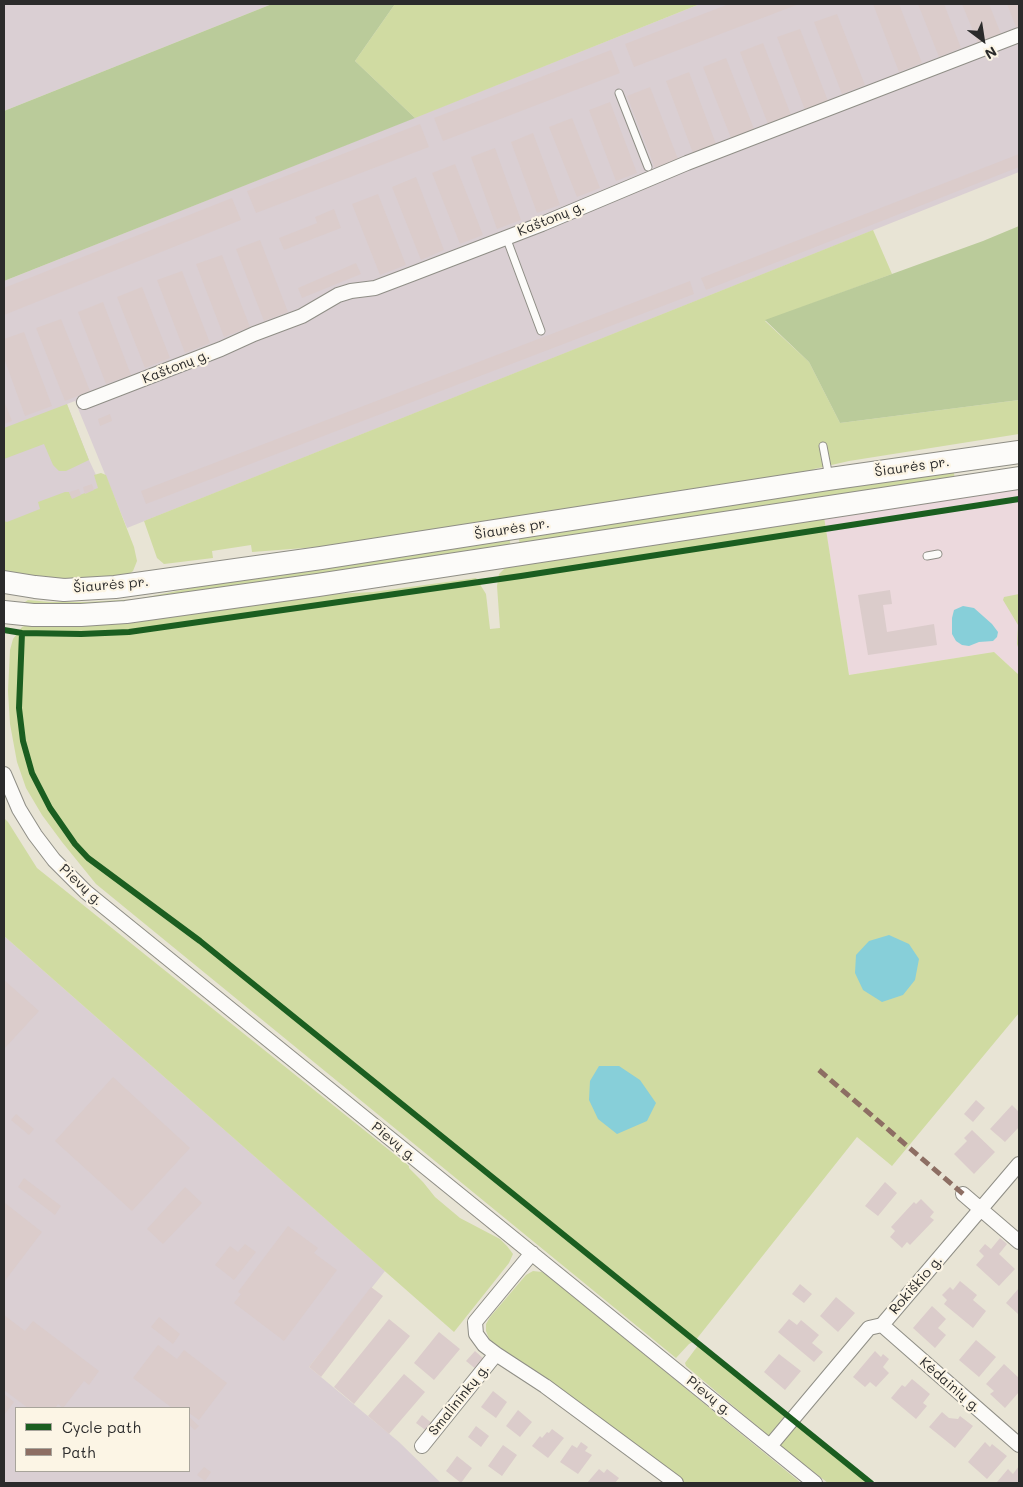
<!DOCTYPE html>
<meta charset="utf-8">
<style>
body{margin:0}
#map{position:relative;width:1023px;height:1487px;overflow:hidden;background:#e8e4d5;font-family:Mali,sans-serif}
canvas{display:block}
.frame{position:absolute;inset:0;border:5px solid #2b2b2b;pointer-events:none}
.legend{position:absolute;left:15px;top:1407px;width:175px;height:65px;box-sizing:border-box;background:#fcf5e5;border:1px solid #a8a49b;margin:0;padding:6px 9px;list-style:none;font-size:15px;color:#2b2b2b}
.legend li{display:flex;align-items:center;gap:10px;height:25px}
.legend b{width:25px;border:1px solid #a8a49b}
.north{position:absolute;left:958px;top:15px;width:50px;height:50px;-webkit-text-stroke:4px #fcf5e5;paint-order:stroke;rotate:149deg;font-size:14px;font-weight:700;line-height:20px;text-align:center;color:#2b2b2b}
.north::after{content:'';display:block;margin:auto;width:18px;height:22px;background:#2b2b2b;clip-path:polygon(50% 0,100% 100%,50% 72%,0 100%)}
</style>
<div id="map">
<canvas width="1023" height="1487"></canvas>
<div class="frame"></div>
<ul class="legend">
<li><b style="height:6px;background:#1b5e20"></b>Cycle path</li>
<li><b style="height:6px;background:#8d6e63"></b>Path</li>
</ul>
<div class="north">N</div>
</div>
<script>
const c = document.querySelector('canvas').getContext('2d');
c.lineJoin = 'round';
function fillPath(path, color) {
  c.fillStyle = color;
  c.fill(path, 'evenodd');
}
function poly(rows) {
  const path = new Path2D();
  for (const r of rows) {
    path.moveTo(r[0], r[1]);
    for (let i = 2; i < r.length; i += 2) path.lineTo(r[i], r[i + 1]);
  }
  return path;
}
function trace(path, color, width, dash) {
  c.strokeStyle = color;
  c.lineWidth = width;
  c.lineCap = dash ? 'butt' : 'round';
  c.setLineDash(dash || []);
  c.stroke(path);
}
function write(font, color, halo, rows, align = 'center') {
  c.font = font + ' Mali,sans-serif';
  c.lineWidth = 4.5;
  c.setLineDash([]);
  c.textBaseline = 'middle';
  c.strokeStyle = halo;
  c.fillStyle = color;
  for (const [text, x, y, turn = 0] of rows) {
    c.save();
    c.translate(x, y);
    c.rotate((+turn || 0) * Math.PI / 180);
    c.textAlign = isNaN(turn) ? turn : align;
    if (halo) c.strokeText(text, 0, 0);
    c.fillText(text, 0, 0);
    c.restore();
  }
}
fillPath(poly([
 [1019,490,1019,675,994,652,849,675,824,517,989,492]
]), '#ecd9dd');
fillPath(poly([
 [4,4,272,4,4,111],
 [700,4,1019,4,1019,172,127,528,75,401,67,404,89,460,104,492,4,528,4,281],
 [4,936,385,1271,309,1367,399,1442,441,1483,4,1483],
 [16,1408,189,1408,189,1471,16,1471]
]), '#dacfd3');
fillPath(poly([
 [395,4,700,4,415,118,355,61],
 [873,230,892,274,765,321,809,362,840,423,1019,400,1019,434,849,461,814,469,807,475,331,546,252,552,251,545,212,551,213,558,164,564,157,558,144,521],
 [67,404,89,460,66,471,59,471,53,465,44,444,4,459,4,428],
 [953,468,955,479,520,545,518,535],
 [101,473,106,475,134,547,137,561,133,571,128,575,68,579,4,572,4,521,7,522,40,509,38,502,65,492,69,492,72,498,98,488,94,475],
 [824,517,849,675,994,652,1019,675,1019,1013,892,1166,857,1137,695,1341,689,1344,676,1358,96,884,62,842,42,815,26,788,17,762,10,724,8,691,10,650,13,639,22,627,32,623,316,595,373,592,476,578,486,594,490,629,500,628,497,586,499,574,506,567],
 [509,537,511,547,116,605,27,605,25,602,28,600,50,602,87,602,137,599,217,583],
 [1019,594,1019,650,1017,644,1018,625,1003,600,1004,597],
 [4,818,8,822,37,868,409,1166,409,1168,423,1182,435,1197,460,1218,500,1239,507,1246,513,1254,509,1263,454,1332,4,936],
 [533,1271,542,1272,551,1278,801,1483,684,1483,490,1341,486,1331,486,1324,490,1317,526,1275],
 [699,1344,871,1483,828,1483,784,1449,686,1366,685,1363]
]), '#d0dba2');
fillPath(poly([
 [272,4,395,4,355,61,415,118,4,281,4,111],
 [1019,226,1019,400,840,423,809,362,765,320,983,241]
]), '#bacb9a');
fillPath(poly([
 [963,606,974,608,992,624,998,632,997,637,993,641,979,642,969,646,962,645,956,641,952,634,952,618,954,610],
 [889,935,909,944,919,959,915,980,903,995,882,1002,863,990,855,973,856,955,869,941],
 [599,1066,619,1066,640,1080,656,1103,647,1121,617,1134,598,1119,589,1100,590,1081]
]), '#87cfd9');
fillPath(poly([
 [729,4,799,4,634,67,625,44],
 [873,4,899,4,922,63,899,72],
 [918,4,944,4,961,48,939,57],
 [962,4,989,4,1001,34,978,43],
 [1007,4,1019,4,1019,26,1016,27],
 [837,14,865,85,842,94,814,22],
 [800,29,828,101,805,110,777,37],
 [763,43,791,115,768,124,740,52],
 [611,50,620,73,443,141,434,118],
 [726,58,754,129,731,138,703,67],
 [689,72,716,144,693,153,666,81],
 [650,87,678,159,655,168,627,96],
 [610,102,637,173,616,181,589,110],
 [572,118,600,188,577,197,549,127],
 [420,124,429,147,256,213,247,191],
 [533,133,560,205,537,213,511,142],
 [495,148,521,220,497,229,471,157],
 [1019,154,1019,167,706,290,701,278],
 [455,164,483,235,460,244,432,173],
 [416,177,444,250,421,260,392,187],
 [378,194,406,265,380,275,352,204],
 [232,198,241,220,4,315,4,288],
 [334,209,341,228,284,250,279,238,317,223,315,217],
 [260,240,288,312,264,321,236,249],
 [222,255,250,327,224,337,196,264],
 [356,263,361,274,302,298,298,288],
 [182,271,210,343,185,353,157,280],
 [690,281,694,294,146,504,141,491],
 [142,287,170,358,145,368,117,297],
 [103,302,131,375,106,384,78,312],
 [61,319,90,391,65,401,36,328],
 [24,332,52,406,25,416,4,358,4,339],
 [4,401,12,421,4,424],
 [110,414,112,421,100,426,98,419],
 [92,484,94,490,85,494,83,487],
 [79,489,81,495,72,499,69,492],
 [890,590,892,604,883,605,887,632,934,624,937,645,868,655,858,595],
 [4,980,39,1011,4,1049],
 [113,1077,190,1148,132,1211,55,1141],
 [976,1100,985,1108,973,1122,964,1114],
 [1012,1105,1019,1112,1019,1127,1005,1142,990,1129],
 [16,1114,34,1129,29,1135,11,1120],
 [972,1130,995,1152,974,1174,954,1154,967,1141,964,1138],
 [24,1178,61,1206,55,1215,18,1187],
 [885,1182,897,1193,878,1216,865,1206],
 [185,1187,202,1203,163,1244,147,1229],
 [921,1199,934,1212,930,1217,934,1220,910,1245,907,1242,902,1248,890,1237,895,1231,891,1227,914,1202,916,1204],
 [5,1203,42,1232,4,1282,4,1205],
 [288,1226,318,1248,314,1253,337,1270,284,1341,234,1303,241,1294,238,1292],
 [1000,1238,1007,1244,999,1254,1015,1269,999,1286,976,1265,984,1256,979,1251,985,1244,991,1249],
 [245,1244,256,1252,234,1280,215,1265,230,1246,238,1252],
 [960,1281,977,1295,973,1300,986,1311,973,1328,944,1304,947,1300,942,1295,950,1287,953,1290],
 [800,1284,812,1294,804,1303,792,1294],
 [371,1287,383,1296,321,1377,309,1367],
 [1019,1288,1019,1312,1018,1314,1006,1303],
 [836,1297,855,1313,838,1332,820,1316],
 [932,1306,946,1319,938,1328,946,1335,935,1348,913,1328],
 [4,1315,25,1331,33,1321,99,1371,89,1385,84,1381,63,1408,58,1404,55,1408,28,1408,4,1390],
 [159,1317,180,1334,173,1344,151,1327],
 [389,1319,410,1336,354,1404,334,1387],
 [789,1319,797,1325,801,1320,819,1335,812,1343,823,1352,814,1362,778,1332],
 [439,1332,460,1349,434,1380,414,1363],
 [976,1340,996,1357,979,1377,959,1360],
 [158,1345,177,1359,184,1350,227,1383,199,1420,189,1413,189,1408,172,1408,133,1378],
 [475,1351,485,1360,477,1370,466,1361],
 [875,1351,881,1357,883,1354,889,1359,883,1367,889,1373,876,1387,870,1382,865,1387,853,1377],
 [779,1354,801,1371,785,1390,764,1372],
 [1004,1364,1019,1378,1019,1392,1005,1408,990,1394,994,1391,986,1384],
 [404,1374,425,1392,389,1434,368,1416],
 [912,1379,930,1394,923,1403,927,1406,916,1419,891,1398,902,1385,905,1387],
 [493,1391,507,1402,496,1418,481,1407],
 [4,1394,14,1402,4,1415],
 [518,1410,532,1422,520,1437,506,1426],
 [942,1412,949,1418,958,1419,960,1416,973,1426,955,1448,929,1427],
 [422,1415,434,1425,428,1432,416,1423],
 [189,1417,199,1426,195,1430,189,1425],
 [476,1426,489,1436,481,1447,468,1437],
 [552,1429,564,1438,548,1458,532,1446,540,1436,542,1438,547,1432,549,1433],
 [581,1442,588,1447,585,1451,592,1455,578,1474,560,1462,572,1445,577,1448],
 [985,1442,990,1447,992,1444,1007,1456,987,1479,968,1462],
 [503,1445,517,1455,502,1476,488,1466],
 [457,1456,472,1468,461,1483,446,1471],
 [1019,1466,1019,1483,999,1483,997,1482,1008,1469,1013,1474],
 [204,1467,211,1472,205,1481,197,1475],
 [599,1469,604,1473,607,1469,619,1478,615,1483,587,1483]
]), '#dbcccb');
const lane = poly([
 [619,93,648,167],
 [506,237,541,331],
 [823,446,829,477],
 [927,556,938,554]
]);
const street = poly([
 [84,402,221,349,254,334,302,316,338,295,351,291,375,288,412,274,542,224,687,163,1019,35],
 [4,774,19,809,35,835,54,860,86,892,815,1483],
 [963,1194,1019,1242],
 [532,1253,475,1322,476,1334,484,1345,496,1354,545,1386,676,1483],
 [882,1325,1019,1445],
 [422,1446,496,1354],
 [770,1446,869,1328,882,1325,1019,1164]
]);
const primary = poly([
 [4,582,35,587,64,590,115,587,321,558,829,479,1019,452],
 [4,612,33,615,81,615,126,612,318,585,1019,478]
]);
trace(lane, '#8f8e86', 9);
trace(street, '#8f8e86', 16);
trace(primary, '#8f8e86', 24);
trace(lane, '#fcfbf9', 7);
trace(street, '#fcfbf9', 14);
trace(primary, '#fcfbf9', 22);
trace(poly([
 [819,1070,963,1194]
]), '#8d6e63', 5, [10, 5]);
trace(poly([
 [4,630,22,633,81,634,129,632,521,576,1019,499],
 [22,633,19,708,23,741,32,773,50,808,75,844,88,858,200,941,871,1483]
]), '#1b5e20', 6);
write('14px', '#2b2b2b', '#fcf5e5', [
 ["Kaštonų g.",551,219,-22],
 ["Kaštonų g.",176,367,-21],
 ["Šiaurės pr.",912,467,-8],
 ["Šiaurės pr.",512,529,-9],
 ["Šiaurės pr.",111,585,-5],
 ["Pievų g.",81,885,43],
 ["Pievų g.",394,1142,39],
 ["Rokiškio g.",916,1285,-49],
 ["Kėdainių g.",950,1385,41],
 ["Pievų g.",709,1396,39],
 ["Smalininkų g.",459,1400,-51]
]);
</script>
